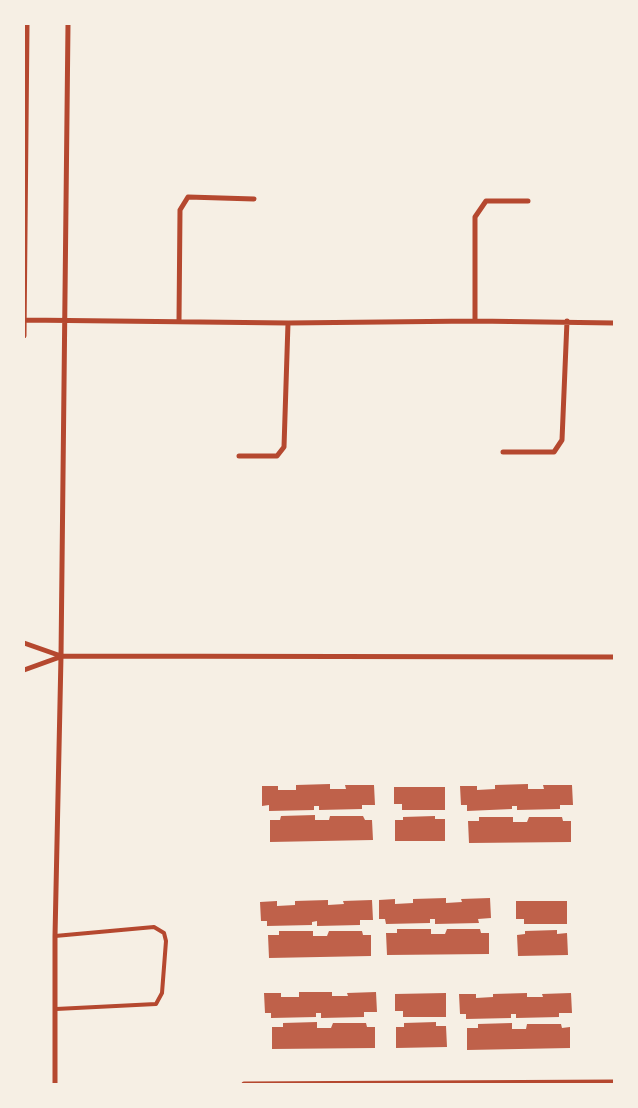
<!DOCTYPE html>
<style>
body{margin:0}
#map{position:relative;width:638px;height:1108px;overflow:hidden;background:#f6efe4;font-family:Manrope,sans-serif}
canvas{display:block}
.frame{position:absolute;inset:0;border:25px solid #f6efe4;pointer-events:none}
</style>
<div id="map">
<canvas width="638" height="1108"></canvas>
<div class="frame"></div>
</div>
<script>
const c = document.querySelector('canvas').getContext('2d');
c.lineJoin = 'round';
function fillPath(path, color) {
  c.fillStyle = color;
  c.fill(path, 'evenodd');
}
function poly(rows) {
  const path = new Path2D();
  for (const r of rows) {
    path.moveTo(r[0], r[1]);
    for (let i = 2; i < r.length; i += 2) path.lineTo(r[i], r[i + 1]);
  }
  return path;
}
function trace(path, color, width, dash) {
  c.strokeStyle = color;
  c.lineWidth = width;
  c.lineCap = dash ? 'butt' : 'round';
  c.setLineDash(dash || []);
  c.stroke(path);
}
fillPath(poly([
 [330,784,330,789,346,789,345,785,374,785,375,805,362,805,362,809,319,810,319,806,314,806,314,810,269,811,269,805,262,806,262,786,278,786,278,790,296,790,296,785],
 [528,784,528,789,544,789,543,785,572,785,573,805,560,805,560,809,517,810,517,806,512,806,512,809,467,811,467,805,461,805,460,786,477,786,477,790,495,789,495,785],
 [394,787,445,787,445,810,402,810,402,804,394,804],
 [315,815,315,820,329,820,330,816,363,816,365,820,372,820,373,840,270,842,270,820,280,820,281,816],
 [435,816,435,819,445,819,445,841,395,841,395,820,403,820,403,817],
 [479,817,513,817,513,822,527,822,529,817,562,817,563,821,571,821,571,842,469,843,468,821,479,821],
 [446,898,446,903,462,902,461,899,490,898,491,918,478,919,479,923,435,924,435,919,430,919,430,923,386,924,385,919,379,919,379,900,395,899,395,904,413,903,413,899],
 [328,900,328,905,344,904,343,901,372,900,373,920,360,920,360,925,317,926,317,921,312,922,312,925,267,926,267,921,261,921,260,902,277,901,277,906,295,905,295,901],
 [516,901,567,901,567,924,524,924,524,919,516,919],
 [397,929,431,929,431,934,445,934,447,929,480,929,481,933,489,933,489,954,387,955,386,933,397,933],
 [557,930,557,934,567,933,568,955,518,956,517,935,525,934,525,931],
 [279,931,313,931,313,936,327,936,329,931,362,931,363,935,371,935,371,956,269,958,268,935,279,935],
 [299,992,332,992,332,996,348,996,347,993,376,992,377,1012,364,1012,364,1017,321,1018,321,1013,316,1013,316,1017,271,1018,271,1013,265,1013,264,993,281,993,281,997,299,997],
 [446,993,446,1017,403,1017,403,1011,395,1011,395,994],
 [527,993,527,997,543,997,542,994,571,993,572,1013,559,1013,559,1017,516,1018,516,1014,511,1014,511,1018,466,1019,466,1014,460,1014,459,994,476,994,476,998,493,997,493,994],
 [317,1022,317,1028,331,1028,333,1023,366,1023,367,1027,375,1027,375,1048,272,1049,272,1027,283,1027,283,1023],
 [436,1022,436,1026,446,1026,447,1047,396,1048,396,1027,404,1027,404,1023],
 [512,1023,512,1029,526,1029,527,1024,561,1024,562,1028,570,1027,570,1048,467,1050,467,1028,478,1028,478,1024]
]), '#bf614a');
trace(poly([
 [55,936,154,927,164,933,166,941,162,993,156,1004,56,1009]
]), '#b5482f', 4);
trace(poly([
 [24,320,288,323,475,321,614,323],
 [179,321,180,210,188,197,254,199],
 [475,321,475,217,486,201,528,201],
 [24,336,27,24],
 [503,452,554,452,562,440,567,321],
 [239,456,277,456,284,447,288,323],
 [24,643,61,656,614,657],
 [24,670,60,657],
 [55,1084,55,936,61,656,68,24],
 [244,1084,614,1082]
]), '#b5482f', 5);
</script>
